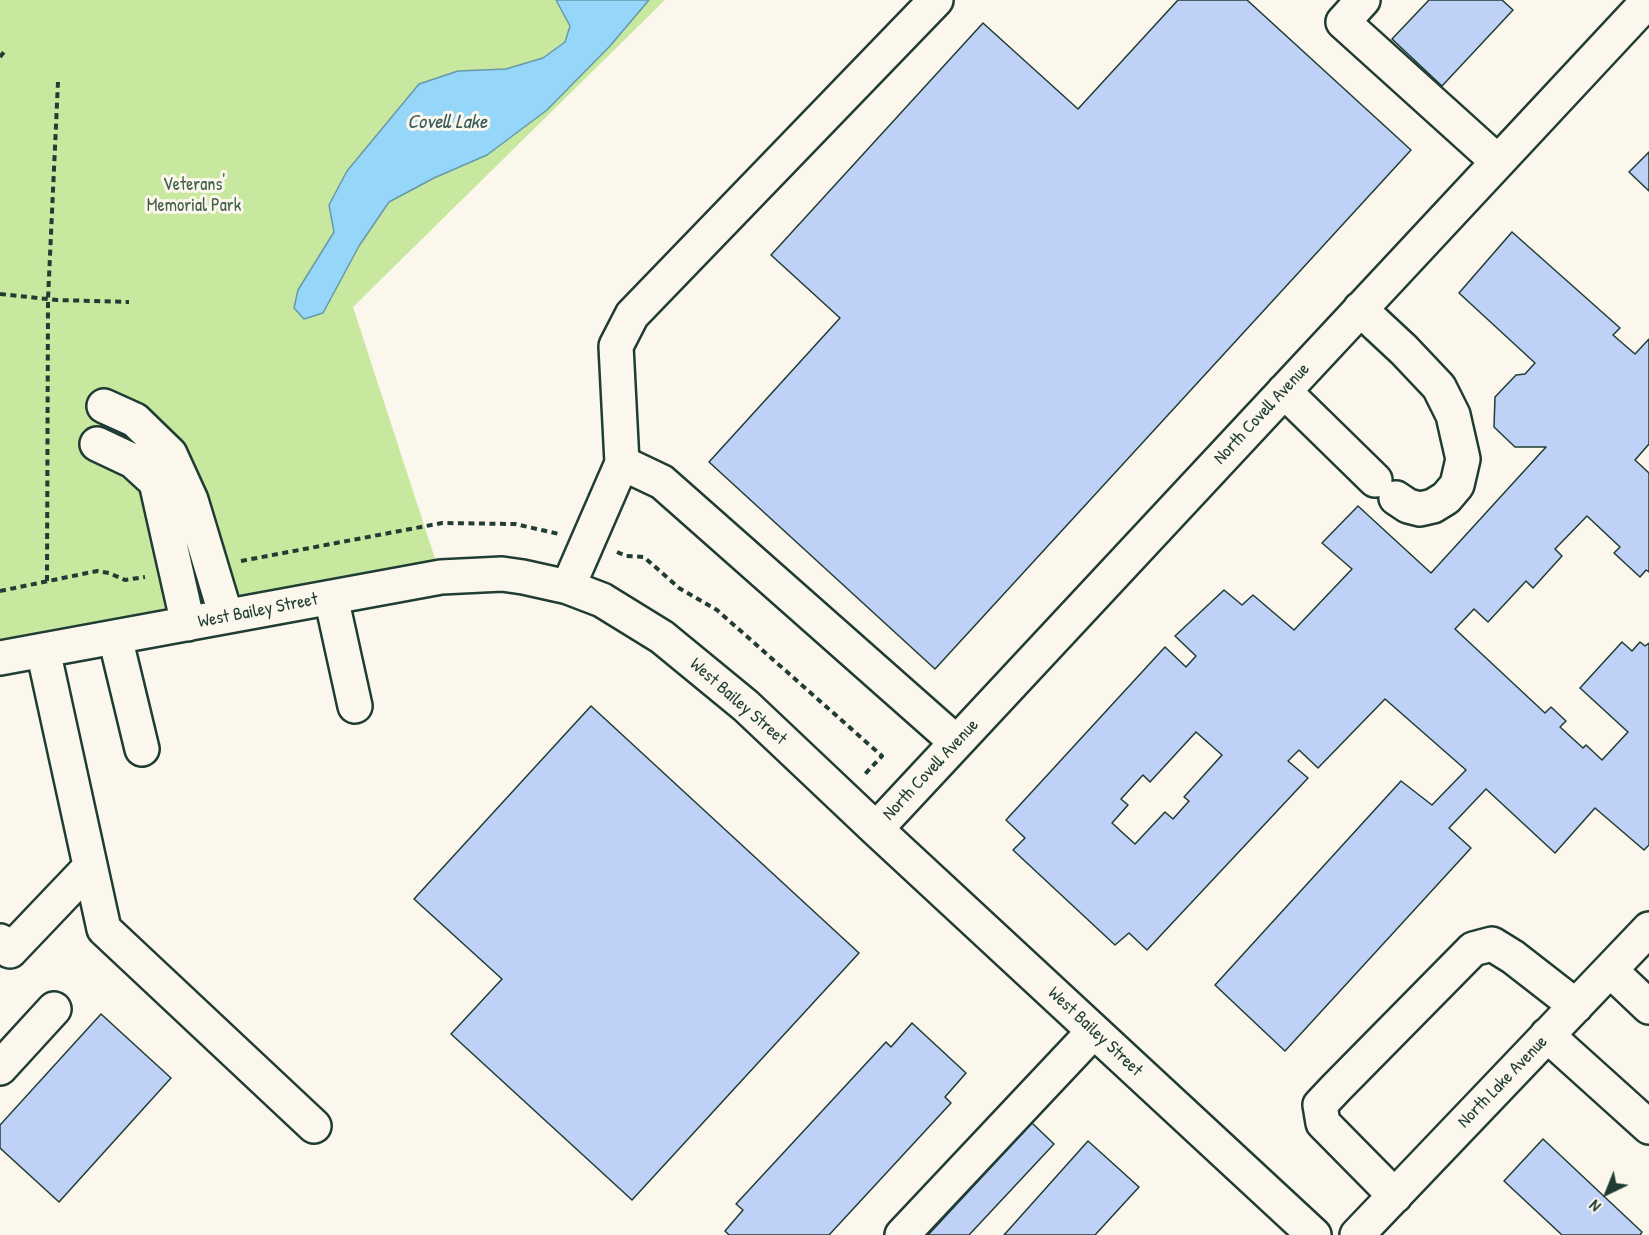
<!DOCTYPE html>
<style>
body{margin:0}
#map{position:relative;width:1649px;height:1235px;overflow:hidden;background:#fbf7ec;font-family:"Patrick Hand",sans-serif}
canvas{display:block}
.north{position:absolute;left:1577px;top:1163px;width:60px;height:60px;-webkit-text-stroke:4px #fbf7ec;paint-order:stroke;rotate:223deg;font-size:16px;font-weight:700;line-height:24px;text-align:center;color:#1f3d34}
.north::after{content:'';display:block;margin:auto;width:21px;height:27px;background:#1f3d34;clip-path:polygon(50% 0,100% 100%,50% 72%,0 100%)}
</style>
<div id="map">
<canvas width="1649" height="1235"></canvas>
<div class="north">N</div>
</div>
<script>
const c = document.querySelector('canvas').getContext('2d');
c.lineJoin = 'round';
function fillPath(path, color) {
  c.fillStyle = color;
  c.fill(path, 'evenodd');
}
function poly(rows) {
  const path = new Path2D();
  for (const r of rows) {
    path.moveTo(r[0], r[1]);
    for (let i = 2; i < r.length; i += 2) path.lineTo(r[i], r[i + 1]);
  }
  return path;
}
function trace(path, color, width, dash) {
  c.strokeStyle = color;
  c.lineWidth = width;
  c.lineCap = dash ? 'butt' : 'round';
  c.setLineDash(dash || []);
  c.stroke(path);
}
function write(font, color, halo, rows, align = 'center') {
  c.font = font + ' "Patrick Hand",sans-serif';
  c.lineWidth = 6;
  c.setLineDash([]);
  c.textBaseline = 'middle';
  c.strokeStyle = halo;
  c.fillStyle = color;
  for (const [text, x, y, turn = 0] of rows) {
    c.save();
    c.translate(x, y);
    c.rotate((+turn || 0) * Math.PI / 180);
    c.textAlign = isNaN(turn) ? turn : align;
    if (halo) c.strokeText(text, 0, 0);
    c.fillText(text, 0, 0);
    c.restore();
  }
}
fillPath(poly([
 [0,0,665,0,353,307,441,577,0,649]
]), '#c9e89f');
const water = poly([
 [556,0,649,0,610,46,547,110,487,155,434,178,389,202,359,246,323,313,304,319,294,308,298,290,334,232,329,205,347,171,419,84,458,71,506,69,543,58,565,42,570,26,556,0]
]);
fillPath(water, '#96d6f8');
trace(water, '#69a', 1.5);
const building = poly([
 [1178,0,1247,0,1411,150,935,669,709,462,840,318,771,255,983,23,1078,109,1178,0],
 [1429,0,1502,0,1513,10,1442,86,1392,39,1429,0],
 [1649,152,1649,191,1629,172,1649,152],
 [1512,232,1620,328,1613,335,1635,354,1649,339,1649,444,1635,460,1649,473,1649,572,1646,570,1640,577,1614,553,1620,547,1587,516,1555,549,1562,556,1533,588,1526,581,1488,622,1474,609,1455,629,1545,713,1551,707,1566,721,1560,727,1583,748,1586,745,1602,760,1628,732,1580,688,1622,642,1632,651,1640,642,1645,646,1649,643,1649,845,1644,850,1595,808,1555,853,1486,789,1449,828,1471,848,1285,1051,1215,985,1401,781,1432,805,1466,770,1385,699,1318,768,1299,750,1288,761,1308,778,1147,950,1129,933,1115,945,1013,850,1025,838,1006,820,1165,647,1186,667,1196,656,1175,636,1224,590,1242,605,1253,595,1294,630,1352,569,1322,543,1358,506,1431,573,1546,447,1515,447,1494,427,1495,397,1516,375,1525,374,1535,363,1459,293,1512,232],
 [1196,732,1222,755,1184,797,1189,801,1173,819,1165,812,1135,844,1112,823,1128,805,1121,799,1143,775,1150,782,1196,732],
 [591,706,859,953,632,1200,451,1034,502,979,414,899,591,706],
 [101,1014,171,1078,59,1202,0,1148,0,1125,101,1014],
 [912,1023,966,1073,945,1097,951,1103,829,1235,729,1235,725,1231,743,1210,736,1204,886,1042,891,1047,912,1023],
 [1032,1123,1054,1144,969,1235,928,1235,1032,1123],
 [1543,1139,1642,1232,1640,1235,1562,1235,1504,1181,1543,1139],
 [1088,1141,1139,1187,1095,1235,1004,1235,1088,1141]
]);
fillPath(building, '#c0d1f7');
trace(building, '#1f3d34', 1.5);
const minor = poly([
 [1363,0,1343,22,1498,162],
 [1360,309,1404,350,1439,387,1453,415,1463,459,1457,485,1446,498,1433,506,1420,509,1408,506,1396,498],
 [1284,391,1375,480],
 [104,406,135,420,170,454,191,500,226,616],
 [97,444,133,461,156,482,188,624],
 [622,463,662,482,956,742],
 [568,587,622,463,616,346,632,315,936,0],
 [331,597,355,706],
 [115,637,142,749],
 [43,650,104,929,314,1126],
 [0,658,441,577,502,574,523,577,568,587,602,600,662,637,746,706,876,829,1314,1235],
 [876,829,1649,0],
 [0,941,10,951,90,867],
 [1610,970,1649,1007],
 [1547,1035,1649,1127],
 [0,1068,54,1009],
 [1395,1196,1323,1123,1320,1105,1336,1088,1473,949,1492,944,1513,957,1576,1006],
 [902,1235,1094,1031],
 [1357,1235,1649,929]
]);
trace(minor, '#1f3d34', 38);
trace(poly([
 [0,57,4,52],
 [0,294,57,300,129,302],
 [617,552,626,556,644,557,679,588,717,610,882,756,864,775],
 [241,561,442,523,515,524,559,534],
 [47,581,48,299,58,82],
 [0,591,97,571,109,573,125,580,145,577]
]), '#1f3d34', 4, [6, 4.5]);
trace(minor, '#fbf7ec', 33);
write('18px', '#415f49', '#fbf7ec', [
 ["Veterans'",194,185],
 ["Memorial Park",194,206]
]);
write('18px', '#1f3d34', '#fbf7ec', [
 ["North Covell Avenue",1262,414,-47],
 ["West Bailey Street",258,611,-11],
 ["West Bailey Street",738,702,41],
 ["North Covell Avenue",931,770,-47],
 ["West Bailey Street",1095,1032,43],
 ["North Lake Avenue",1503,1082,-46]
]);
write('italic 20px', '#375c5b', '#fbf7ec', [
 ["Covell Lake",447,123]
]);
</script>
